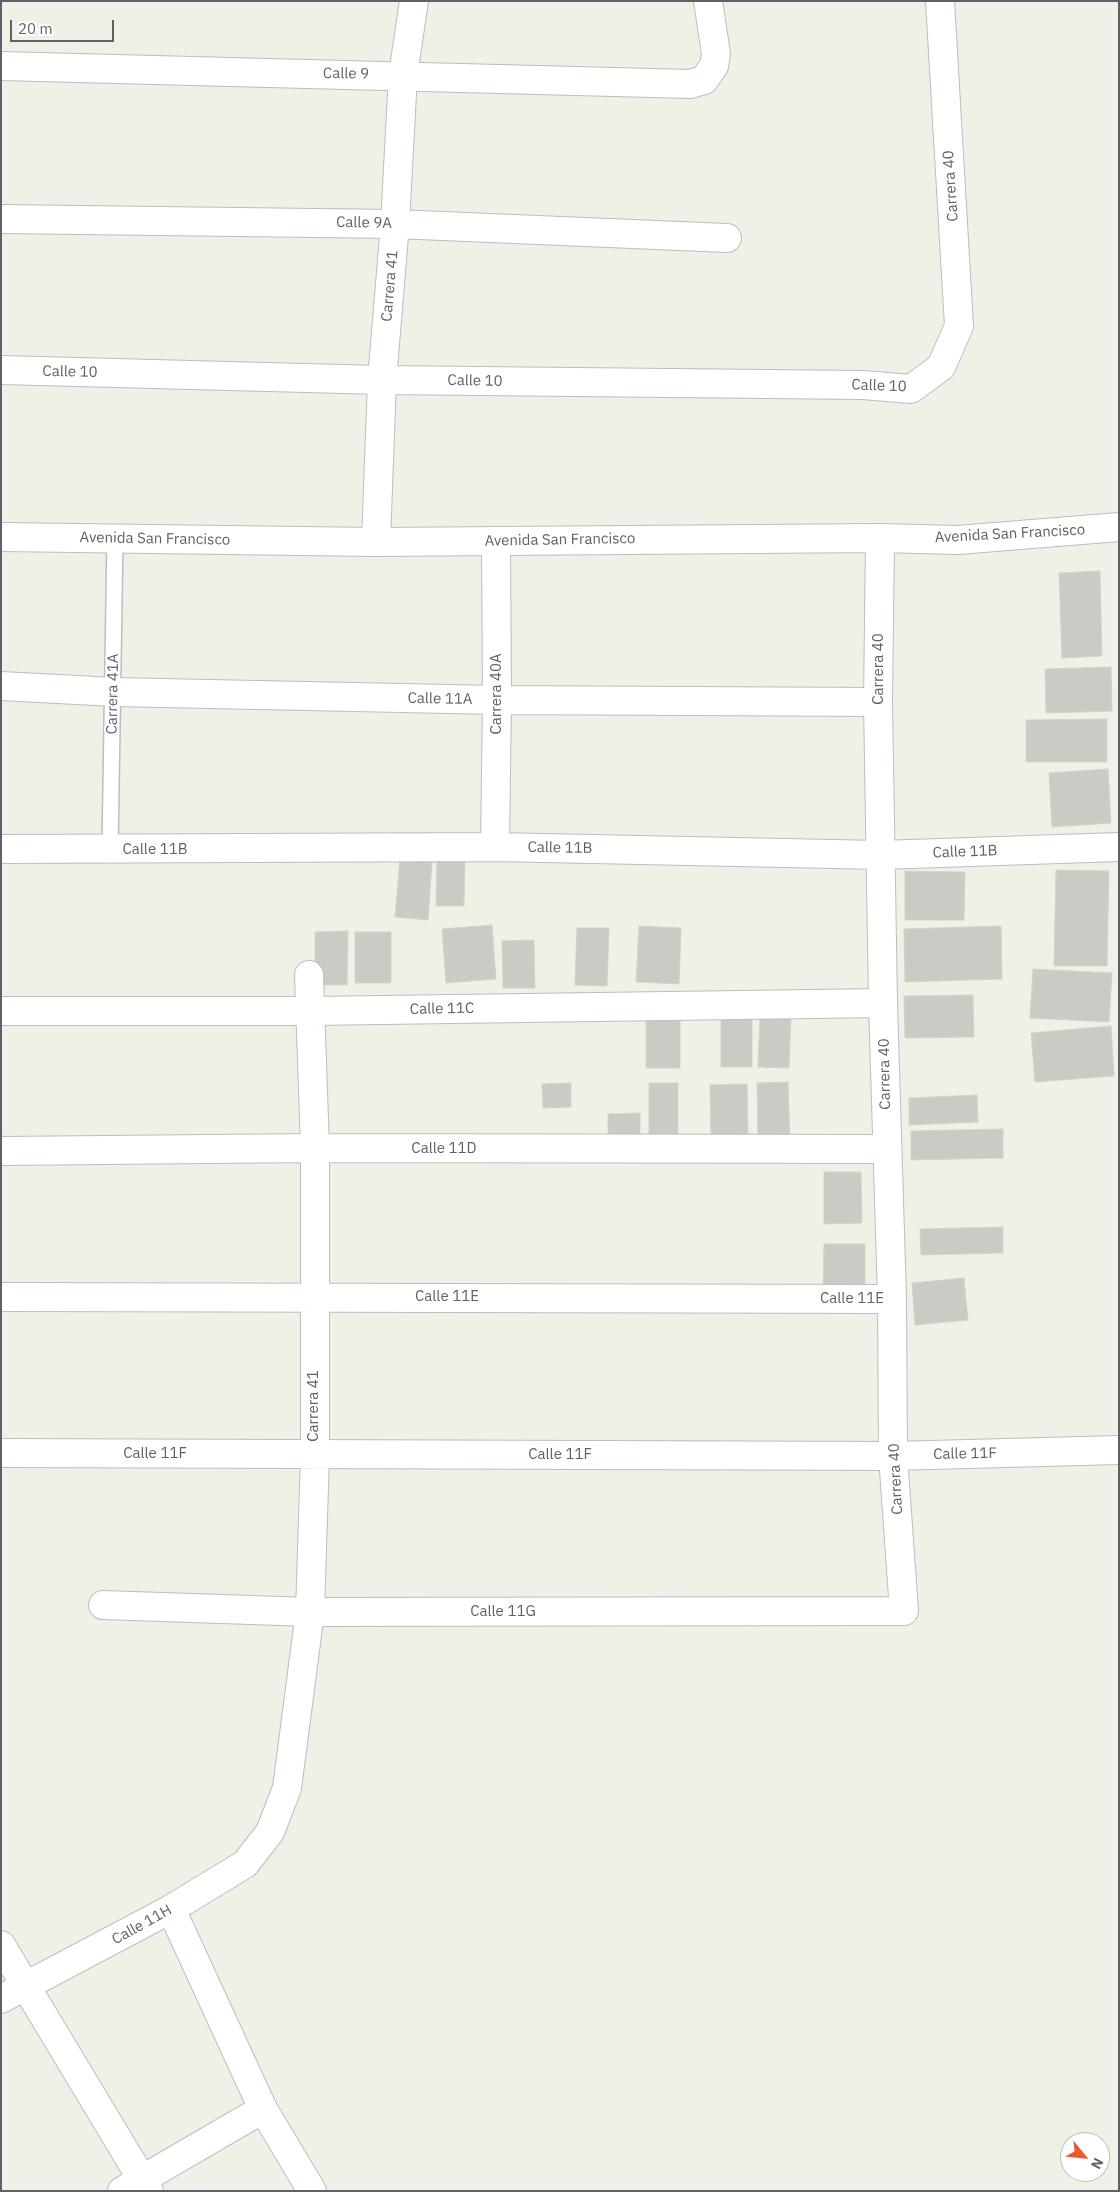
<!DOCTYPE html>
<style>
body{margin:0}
#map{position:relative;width:1120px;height:2192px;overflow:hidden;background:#f1f0e7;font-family:"IBM Plex Sans",sans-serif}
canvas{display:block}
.frame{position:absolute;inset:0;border:2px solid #5e6167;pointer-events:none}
.north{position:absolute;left:1060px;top:2132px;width:50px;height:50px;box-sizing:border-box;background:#fff;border:1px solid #bfc0c2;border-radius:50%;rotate:118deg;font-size:14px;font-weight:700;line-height:20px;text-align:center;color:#5e6167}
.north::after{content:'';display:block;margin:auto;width:18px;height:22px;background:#f0572d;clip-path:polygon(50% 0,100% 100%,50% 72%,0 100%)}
.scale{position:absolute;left:10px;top:20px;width:104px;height:22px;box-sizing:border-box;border:2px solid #5e6167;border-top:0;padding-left:6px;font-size:15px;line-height:18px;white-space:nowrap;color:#5e6167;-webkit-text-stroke:4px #fff;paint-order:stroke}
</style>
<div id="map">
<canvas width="1120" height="2192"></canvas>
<div class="frame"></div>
<div class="north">N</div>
<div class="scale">20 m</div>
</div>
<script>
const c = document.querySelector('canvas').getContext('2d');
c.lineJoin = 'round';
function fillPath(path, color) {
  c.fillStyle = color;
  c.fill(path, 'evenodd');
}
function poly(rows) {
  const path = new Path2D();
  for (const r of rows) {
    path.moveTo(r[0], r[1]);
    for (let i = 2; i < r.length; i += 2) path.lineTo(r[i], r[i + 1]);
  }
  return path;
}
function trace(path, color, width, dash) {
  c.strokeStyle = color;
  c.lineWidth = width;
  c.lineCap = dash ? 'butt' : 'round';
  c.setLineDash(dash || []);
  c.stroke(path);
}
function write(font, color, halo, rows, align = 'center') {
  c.font = font + ' "IBM Plex Sans",sans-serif';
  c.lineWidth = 4;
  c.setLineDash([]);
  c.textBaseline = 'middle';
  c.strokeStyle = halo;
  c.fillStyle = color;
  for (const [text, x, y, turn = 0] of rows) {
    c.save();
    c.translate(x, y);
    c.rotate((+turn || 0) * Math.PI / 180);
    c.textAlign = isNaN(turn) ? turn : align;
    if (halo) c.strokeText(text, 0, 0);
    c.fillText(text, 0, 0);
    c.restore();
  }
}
const building = poly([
 [1100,571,1102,656,1062,658,1059,573,1100,571],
 [1111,667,1112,711,1046,713,1045,669,1111,667],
 [1107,719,1107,762,1026,762,1026,720,1107,719],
 [1108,769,1111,823,1052,827,1049,773,1108,769],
 [437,857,465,857,464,906,436,906,437,857],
 [400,859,432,862,428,920,395,917,400,859],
 [1056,870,1109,871,1107,966,1054,966,1056,870],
 [905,871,965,872,964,920,905,920,905,871],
 [492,925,496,979,446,983,442,929,492,925],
 [639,926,681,928,679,984,636,982,639,926],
 [1001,926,1002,979,905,982,904,929,1001,926],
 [577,928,609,928,607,986,575,985,577,928],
 [348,931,347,985,315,985,315,932,348,931],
 [355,932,391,932,391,983,355,983,355,932],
 [534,940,535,988,503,988,502,941,534,940],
 [1033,969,1112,973,1109,1022,1030,1018,1033,969],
 [973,995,974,1037,905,1038,904,996,973,995],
 [646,1012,680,1012,680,1068,646,1068,646,1012],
 [721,1014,752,1014,752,1067,721,1067,721,1014],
 [760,1014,791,1015,789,1068,758,1067,760,1014],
 [1111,1026,1114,1076,1035,1082,1031,1033,1111,1026],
 [788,1082,790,1141,758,1142,757,1083,788,1082],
 [571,1083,571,1107,543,1108,542,1084,571,1083],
 [649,1083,678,1083,678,1141,649,1140,649,1083],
 [747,1084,748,1135,711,1136,710,1085,747,1084],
 [977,1095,978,1122,909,1125,909,1098,977,1095],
 [640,1113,640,1138,608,1139,608,1114,640,1113],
 [1003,1129,1003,1158,911,1160,911,1131,1003,1129],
 [824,1172,861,1172,862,1223,824,1224,824,1172],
 [1003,1227,1003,1253,921,1255,920,1229,1003,1227],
 [824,1244,865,1244,865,1294,823,1294,824,1244],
 [964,1278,968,1320,915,1325,912,1283,964,1278]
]);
fillPath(building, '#cccac4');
trace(building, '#d6d3c5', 1);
const lane = poly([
 [110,850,115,538]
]);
const street = poly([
 [1,66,690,84,704,80,714,66,716,54,708,1],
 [1,219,395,224,727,238],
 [1,370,382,380,863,385,911,389,941,367,959,326,940,1],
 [1,537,376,542,880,538,958,540,1119,527],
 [376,542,382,380,395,224,403,75,414,1],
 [1,686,114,692,497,700,878,702],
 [495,847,497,700,496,541],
 [1,849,495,847,881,855,1119,847],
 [1,1011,311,1011,883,1003],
 [1,1151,315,1148,886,1149],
 [1,1297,892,1299],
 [1,1453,893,1456,1119,1450],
 [103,1605,310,1612,904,1611,893,1456,892,1299,883,1003,878,702,880,538],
 [171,1909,263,2109,312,2191],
 [1,1945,149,2191],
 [1,1999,171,1909,245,1864,270,1832,287,1788,310,1612,315,1455,315,1148,309,975],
 [122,2191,263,2109]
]);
trace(lane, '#bbbdc3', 18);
trace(street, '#bbbdc3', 30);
trace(lane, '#fff', 15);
trace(street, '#fff', 28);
write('15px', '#5e6167', '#fff', [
 ["Calle 9",346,74,1],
 ["Carrera 40",951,186,-94],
 ["Calle 9A",364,223,1],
 ["Carrera 41",390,286,-85],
 ["Calle 10",70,372,1],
 ["Calle 10",475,381,1],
 ["Calle 10",879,386,2],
 ["Avenida San Francisco",1010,534,-3],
 ["Avenida San Francisco",155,539,1],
 ["Avenida San Francisco",560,540,-1],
 ["Carrera 40",879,669,-90],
 ["Carrera 41A",113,694,-89],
 ["Carrera 40A",497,694,-90],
 ["Calle 11A",440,699,1],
 ["Calle 11B",560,848,1],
 ["Calle 11B",155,850],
 ["Calle 11B",965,852,-2],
 ["Calle 11C",442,1009,-1],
 ["Carrera 40",885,1074,-91],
 ["Calle 11D",444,1149],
 ["Calle 11E",447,1297],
 ["Calle 11E",852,1299],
 ["Carrera 41",314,1406,-90],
 ["Calle 11F",155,1454],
 ["Calle 11F",965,1454,-1],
 ["Calle 11F",560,1455],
 ["Carrera 40",896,1479,-93],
 ["Calle 11G",503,1612],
 ["Calle 11H",142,1925,-29]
]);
</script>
